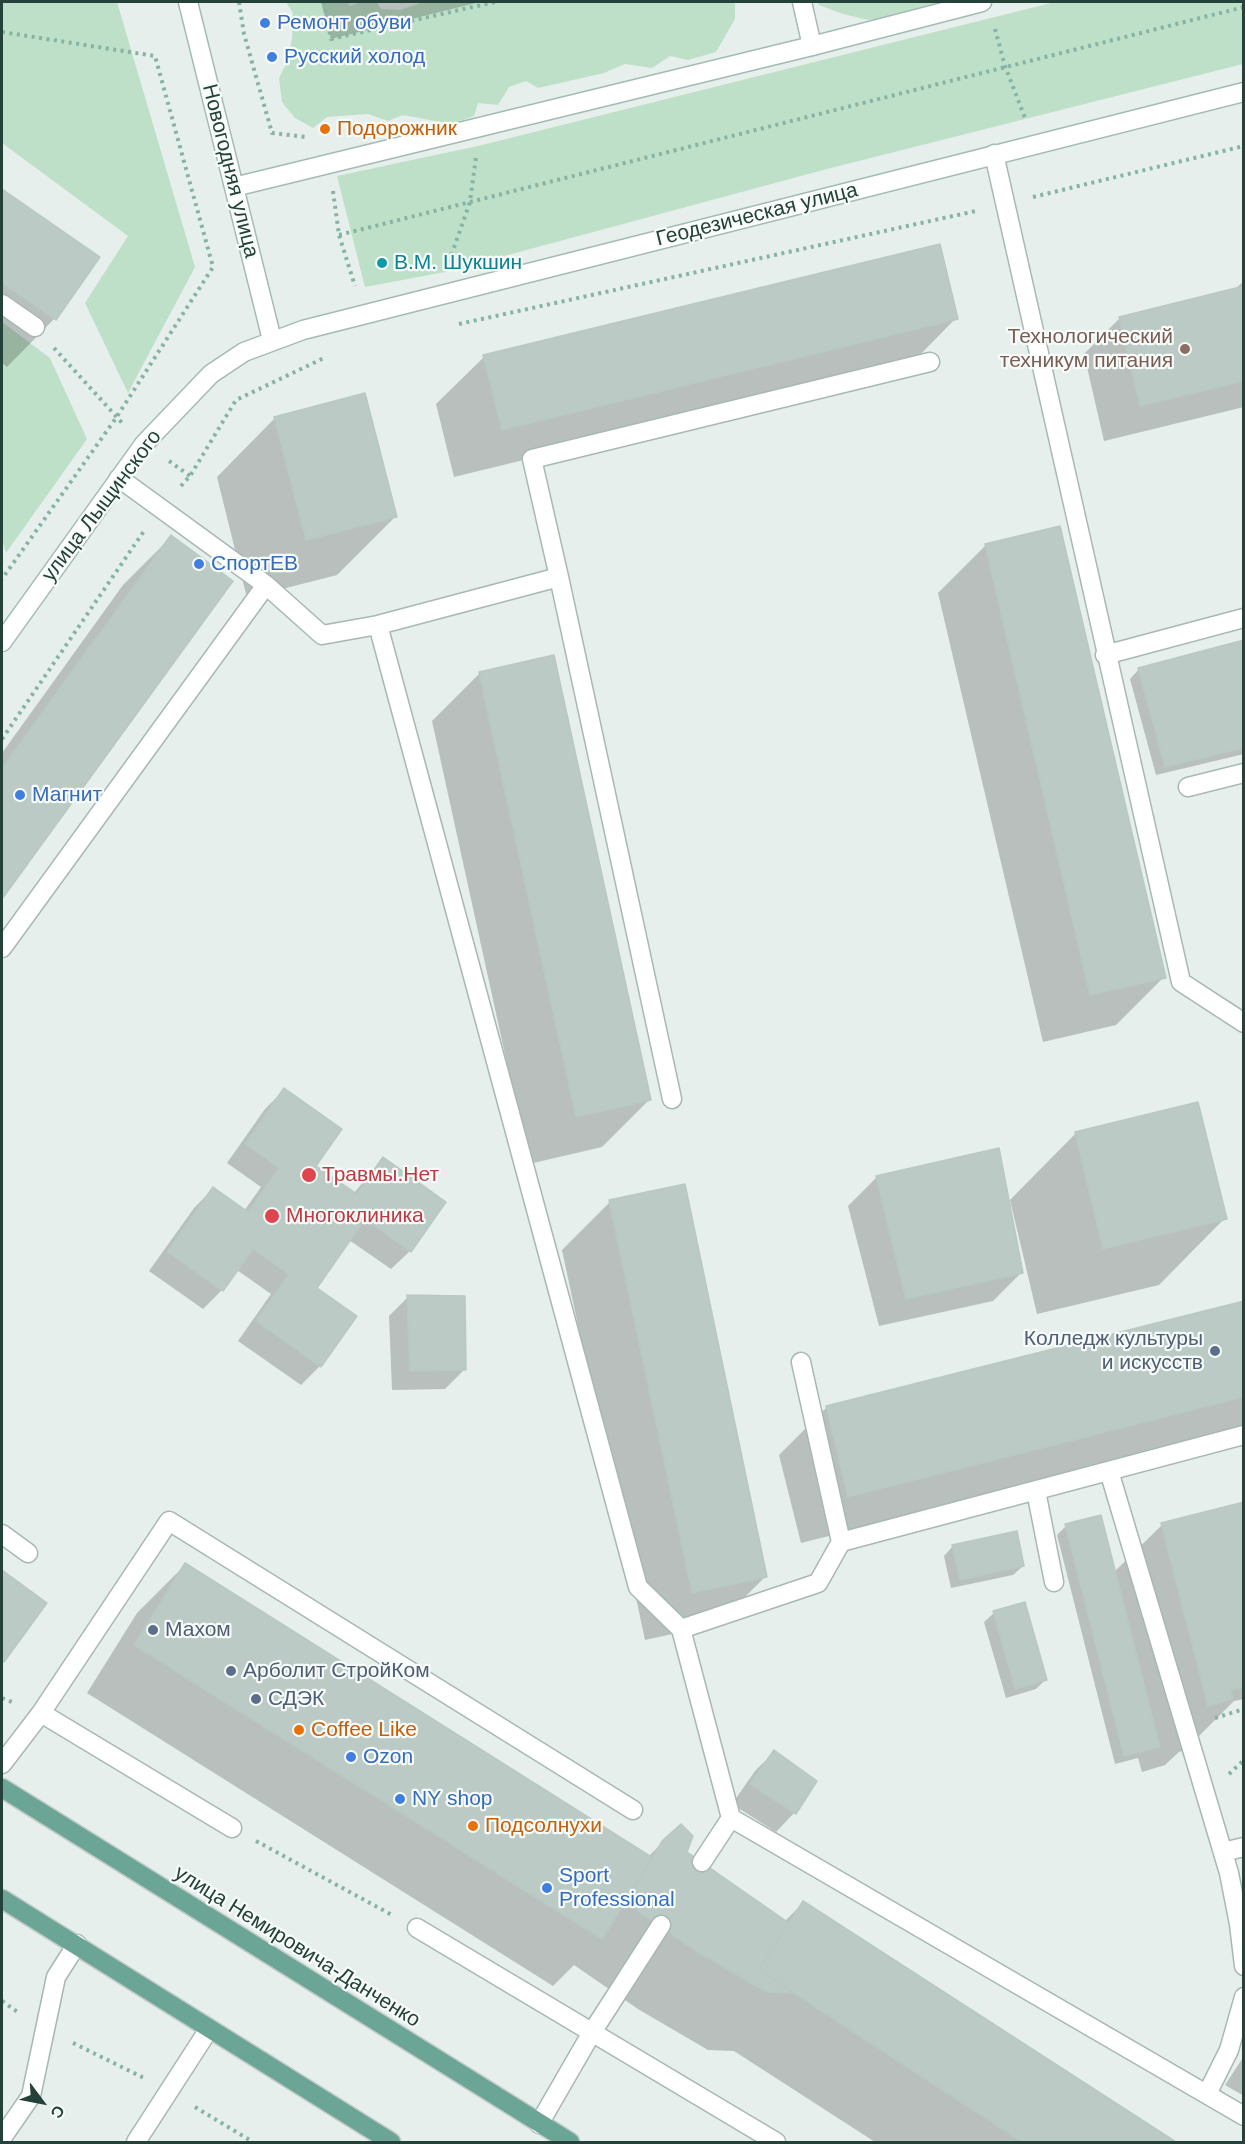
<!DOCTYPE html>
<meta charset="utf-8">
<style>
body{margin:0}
#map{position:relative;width:1245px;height:2144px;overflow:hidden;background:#e6efeb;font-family:Helvetica,sans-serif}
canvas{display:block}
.frame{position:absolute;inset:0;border:3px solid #24423a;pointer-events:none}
.north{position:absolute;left:12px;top:2072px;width:60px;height:60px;-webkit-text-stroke:4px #f7fbf9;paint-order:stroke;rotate:122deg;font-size:16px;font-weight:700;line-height:24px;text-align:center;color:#24423a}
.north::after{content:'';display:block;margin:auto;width:21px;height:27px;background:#24423a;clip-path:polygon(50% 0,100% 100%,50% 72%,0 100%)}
</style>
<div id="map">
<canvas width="1245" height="2144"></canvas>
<div class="frame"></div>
<div class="north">С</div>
</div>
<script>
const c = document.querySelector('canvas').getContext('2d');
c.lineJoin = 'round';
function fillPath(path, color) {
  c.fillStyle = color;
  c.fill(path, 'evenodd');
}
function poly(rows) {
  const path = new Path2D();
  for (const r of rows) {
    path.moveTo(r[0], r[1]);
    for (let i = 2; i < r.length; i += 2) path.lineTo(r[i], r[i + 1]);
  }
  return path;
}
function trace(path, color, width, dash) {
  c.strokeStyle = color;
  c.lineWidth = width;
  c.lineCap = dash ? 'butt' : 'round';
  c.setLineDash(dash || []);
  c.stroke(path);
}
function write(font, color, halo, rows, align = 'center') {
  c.font = font + ' Helvetica,sans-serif';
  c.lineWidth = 4.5;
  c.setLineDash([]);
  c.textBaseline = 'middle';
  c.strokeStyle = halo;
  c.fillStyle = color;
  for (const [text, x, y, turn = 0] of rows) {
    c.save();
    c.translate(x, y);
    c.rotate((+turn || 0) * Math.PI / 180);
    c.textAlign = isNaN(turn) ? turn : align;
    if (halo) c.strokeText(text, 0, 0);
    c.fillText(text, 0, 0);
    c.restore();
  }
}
fillPath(poly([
 [2,2,117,2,195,267,128,393,85,303,128,236,2,143],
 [286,2,347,2,350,6,361,2,377,2,381,9,400,10,424,2,735,2,735,19,716,52,688,60,670,56,652,68,625,64,604,73,538,88,526,81,509,87,498,105,478,103,474,116,451,124,403,115,388,121,368,114,327,117,313,128,295,118,282,102,279,78,286,64,292,39,293,13],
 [818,2,949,2,908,15,868,20,843,14,819,5],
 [1055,2,1243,2,1243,64,827,169,445,272,365,287,337,176,478,146],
 [2,322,50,358,87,439,6,553,2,539]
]), '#bfe0c8');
fillPath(poly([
 [321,2,480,2,331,39],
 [2,191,98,257,54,319,7,367,2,363],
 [1244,281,1244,407,1104,441,1084,354,1120,318,1234,290],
 [956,318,909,366,454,477,436,404,484,357],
 [275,418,395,517,337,575,247,598,217,477],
 [171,537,231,581,2,897,2,753,123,585],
 [986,545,1164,977,1116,1025,1043,1042,938,593],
 [1244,642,1244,754,1156,775,1130,679,1139,669],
 [480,673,650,1099,602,1147,529,1164,432,721],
 [284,1090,314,1166,353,1194,383,1159,410,1251,391,1269,349,1240,315,1288,320,1366,301,1385,238,1341,271,1294,237,1270,222,1290,203,1309,149,1271,194,1208,213,1189,244,1211,261,1187,227,1163,265,1109],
 [1076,1133,1225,1218,1159,1285,1037,1314,1010,1200],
 [997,1150,1021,1273,993,1301,879,1326,848,1206,876,1178],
 [610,1202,766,1576,718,1624,645,1640,562,1250],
 [408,1297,464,1370,445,1389,392,1390,389,1316],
 [1244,1302,1244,1432,801,1543,779,1455,827,1407],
 [1244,1504,1244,1699,1234,1701,1185,1750,1179,1752,1165,1765,1142,1772,1138,1758,1115,1764,1057,1535,1066,1526,1114,1572,1162,1525],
 [953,1546,1023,1566,1013,1575,951,1588,944,1556],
 [185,1565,648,1857,664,1841,785,1921,803,1903,1173,2142,875,2142,734,2051,708,2050,638,2009,574,1965,553,1986,87,1693,137,1613],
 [2,1572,45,1604,2,1662],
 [994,1613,1045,1680,1036,1689,1006,1698,984,1622],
 [774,1752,815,1781,794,1813,776,1832,732,1804,755,1771],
 [1244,2056,1244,2096,1225,2085]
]), '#0003');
const building = poly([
 [2,189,100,257,56,320,2,283,2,189],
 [940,244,958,319,502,430,483,355,940,244],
 [1244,286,1244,381,1140,406,1119,317,1244,286],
 [365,393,397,517,306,540,274,417,365,393],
 [1060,526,1166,978,1090,995,985,544,1060,526],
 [171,535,233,581,2,899,2,768,171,535],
 [1244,640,1244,748,1165,767,1138,668,1244,640],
 [554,655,651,1100,576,1117,479,672,554,655],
 [284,1088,342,1129,316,1166,357,1194,383,1157,446,1202,411,1252,365,1219,317,1288,357,1316,321,1367,256,1321,289,1274,253,1249,223,1291,167,1252,213,1187,248,1212,279,1168,245,1144,284,1088],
 [1198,1102,1227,1219,1103,1249,1075,1132,1198,1102],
 [999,1148,1023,1273,906,1299,876,1176,999,1148],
 [685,1184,767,1577,692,1593,609,1200,685,1184],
 [407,1295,465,1296,466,1370,410,1371,407,1295],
 [1244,1301,1244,1397,848,1497,826,1406,1244,1301],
 [1244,1502,1244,1687,1231,1690,1233,1699,1208,1706,1161,1523,1244,1502],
 [1101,1515,1160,1747,1124,1756,1065,1524,1101,1515],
 [1017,1531,1024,1566,960,1580,952,1545,1017,1531],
 [185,1563,653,1858,602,1939,134,1645,185,1563],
 [2,1570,47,1603,4,1662,2,1661,2,1570],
 [1025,1602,1047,1680,1015,1689,993,1611,1025,1602],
 [774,1750,817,1781,796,1814,750,1784,774,1750],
 [681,1824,693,1836,687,1852,789,1923,759,1970,793,1993,767,1992,696,1951,625,1902,663,1840,681,1824],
 [803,1901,1176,2142,1022,2142,759,1970,803,1901]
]);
fillPath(building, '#bbcac4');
trace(building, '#b8c9c2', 1.5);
const lane = poly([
 [802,2,812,46],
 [994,154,1181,982,1244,1023],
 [2,304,35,327],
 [119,478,266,585,322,635,378,625,559,577,532,459,930,362],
 [559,577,672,1099],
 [378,625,638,1587,681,1629,818,1583,841,1542,801,1362],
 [1105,655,1244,618],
 [1188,787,1244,773],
 [2,948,266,585],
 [1109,1471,1229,1873,1239,1924,1244,1966],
 [1036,1491,1054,1582],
 [2,1534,28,1553],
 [841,1542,1244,1435],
 [681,1629,731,1818,1244,2116],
 [41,1713,232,1828],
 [2,1764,41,1713,169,1521,633,1810],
 [1223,1852,1244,1847],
 [702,1862,731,1818],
 [417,1928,776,2142],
 [1207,2094,1229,2050,1244,1997],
 [539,2124,591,2034,661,1925],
 [2,2138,31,2096,56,1977,77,1944],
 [136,2142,209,2029]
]);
const secondary = poly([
 [188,2,272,340],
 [234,187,812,46,982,2],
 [2,642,144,444,211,374,244,352,303,330,1244,92]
]);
const primary = poly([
 [2,1788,570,2142],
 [2,1899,391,2142]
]);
trace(lane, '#a8b8b2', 21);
trace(secondary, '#a4bbb3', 21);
trace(primary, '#c2cac8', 21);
trace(poly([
 [239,2,244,34,272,133,306,137],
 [324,2,331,39,495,2],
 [995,29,1005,66,1025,118],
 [2,32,155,56,213,267,116,418,2,579],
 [333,191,339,235,355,286],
 [1033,197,1244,146],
 [339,235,1244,7],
 [449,262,470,202,476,157],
 [459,324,976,211],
 [54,348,124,425],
 [169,461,190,476],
 [181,486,190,476,236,400,324,358],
 [2,739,144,531],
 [2,1698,12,1702],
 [1215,1718,1244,1709],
 [1229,1774,1244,1760],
 [256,1841,392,1915],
 [2,2001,19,2013],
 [73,2043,144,2078],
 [195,2107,253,2142]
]), '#86b3a5', 4, [3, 4.5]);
trace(lane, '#fff', 18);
trace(secondary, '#fff', 18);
trace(primary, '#6aa596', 18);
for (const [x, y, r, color] of [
 [265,23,6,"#3f7fe0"],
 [272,57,6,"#3f7fe0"],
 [325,129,6,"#e8710a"],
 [382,263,6,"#0f9aa8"],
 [1185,349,6,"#8d6e63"],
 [199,564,6,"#3f7fe0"],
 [20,795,6,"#3f7fe0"],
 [309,1175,8,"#e0444e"],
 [272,1216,8,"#e0444e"],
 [1215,1351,6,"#5c6f8a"],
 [153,1630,6,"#5c6f8a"],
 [231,1671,6,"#5c6f8a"],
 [256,1699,6,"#5c6f8a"],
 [299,1730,6,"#e8710a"],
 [351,1757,6,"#3f7fe0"],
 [400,1799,6,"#3f7fe0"],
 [473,1826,6,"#e8710a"],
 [547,1888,6,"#3f7fe0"]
]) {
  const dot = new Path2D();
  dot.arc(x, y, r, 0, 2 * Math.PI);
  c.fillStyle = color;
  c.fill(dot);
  trace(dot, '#f7fbf9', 2);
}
write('21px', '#366cbe', '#f7fbf9', [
 ["Ремонт обуви",277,23],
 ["Русский холод",284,57],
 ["СпортЕВ",211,564],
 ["Магнит",32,795],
 ["Ozon",363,1757],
 ["NY shop",412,1799],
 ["Sport",559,1876],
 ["Professional",559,1900]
], 'left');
write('21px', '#c56008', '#f7fbf9', [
 ["Подорожник",337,129],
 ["Coffee Like",311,1730],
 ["Подсолнухи",485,1826]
], 'left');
write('21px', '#24423a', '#f7fbf9', [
 ["Новогодняя улица",230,171,76],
 ["Геодезическая улица",757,215,-14],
 ["улица Лыщинского",102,506,-53],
 ["улица Немировича-Данченко",297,1947,32]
]);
write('21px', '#0d838f', '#f7fbf9', [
 ["В.М. Шукшин",394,263]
], 'left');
write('21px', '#785e54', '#f7fbf9', [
 ["Технологический",1173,337],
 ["техникум питания",1173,361]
], 'right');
write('21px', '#be3a42', '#f7fbf9', [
 ["Травмы.Нет",322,1175],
 ["Многоклиника",286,1216]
], 'left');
write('21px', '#4e5e75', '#f7fbf9', [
 ["Колледж культуры",1203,1339,"right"],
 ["и искусств",1203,1363,"right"],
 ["Махом",165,1630],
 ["Арболит СтройКом",243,1671],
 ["СДЭК",268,1699]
], 'left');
</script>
